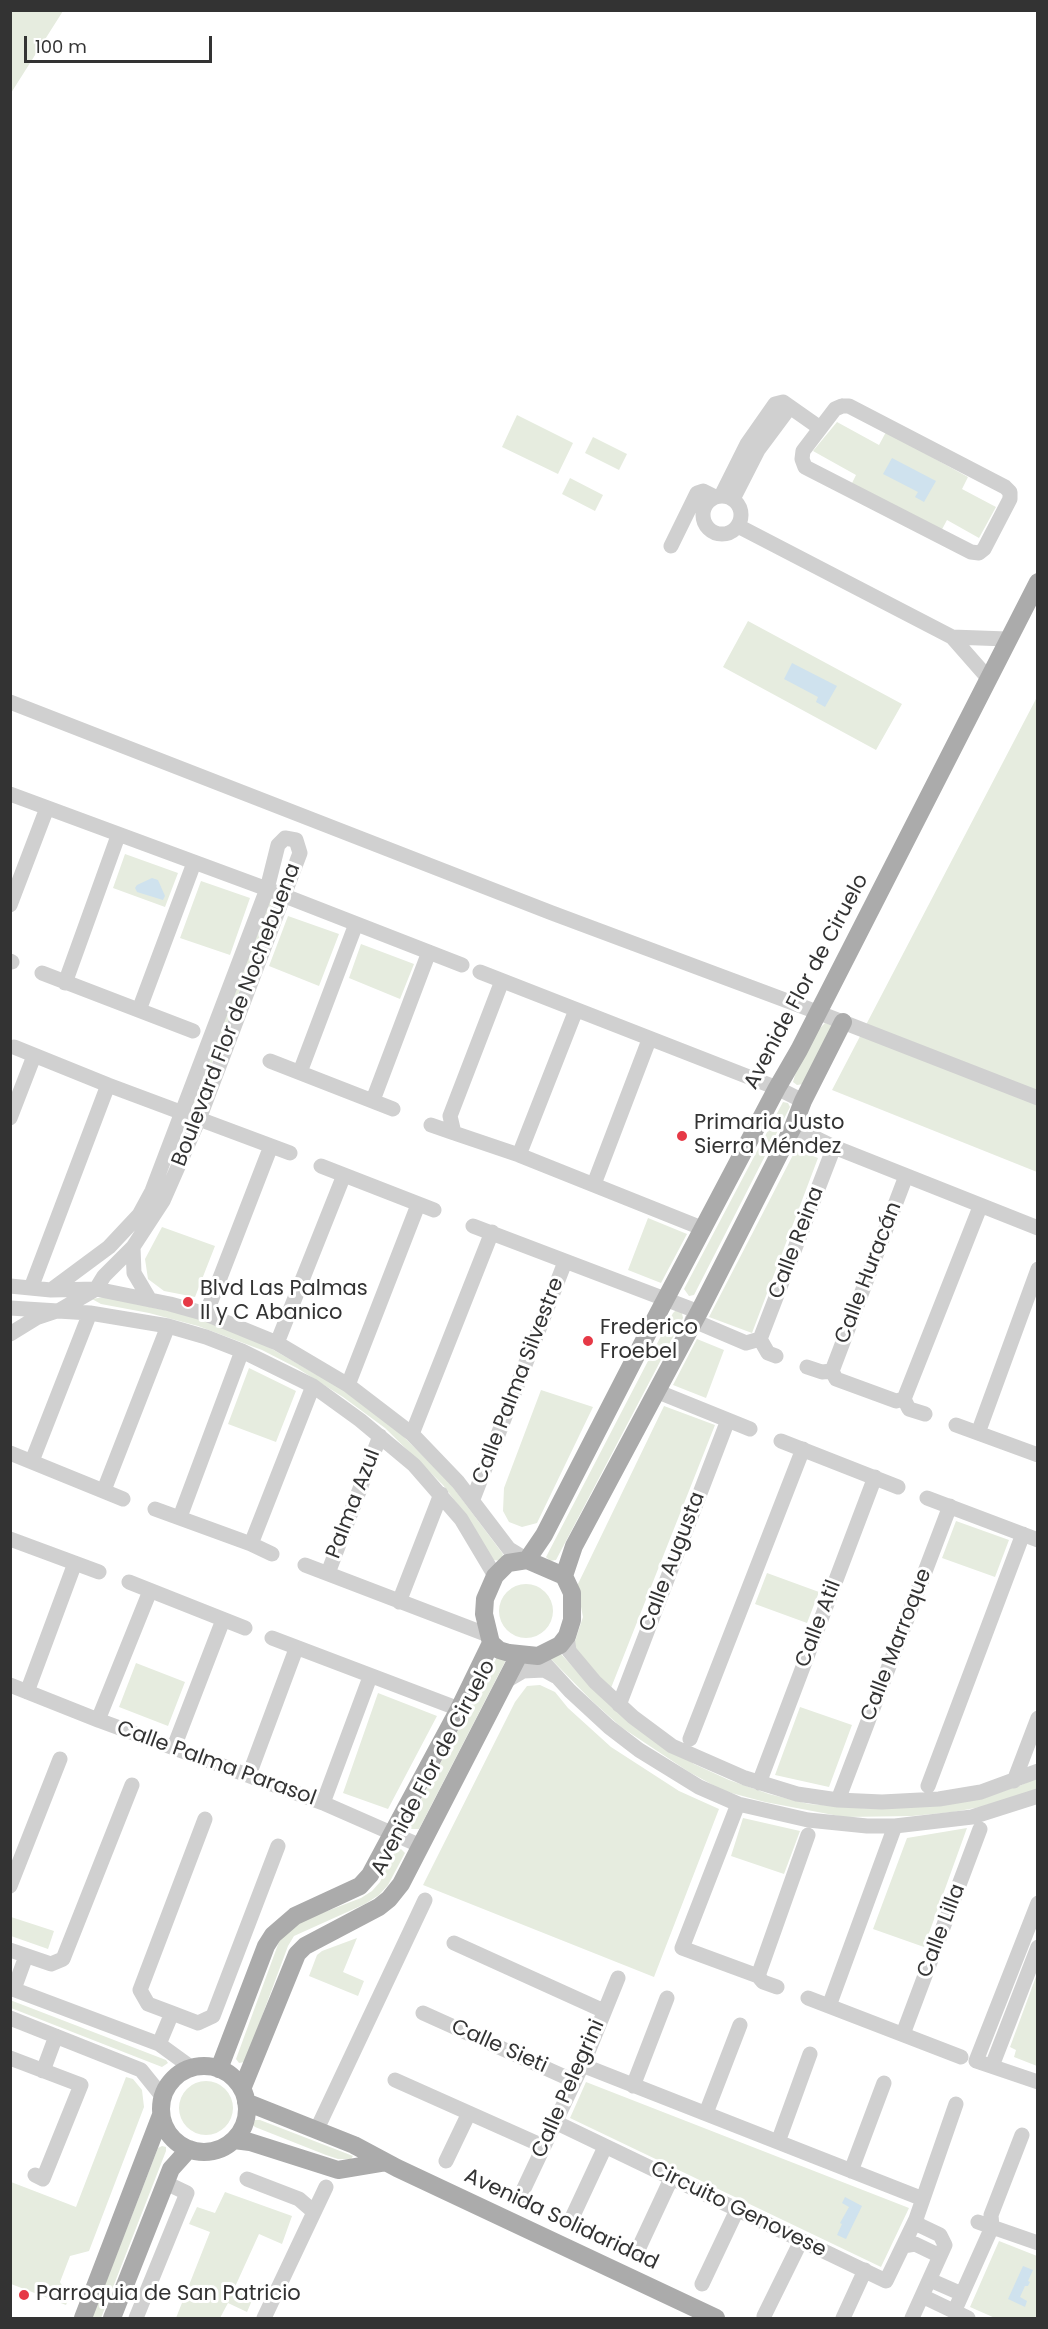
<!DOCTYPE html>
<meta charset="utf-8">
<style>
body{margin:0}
#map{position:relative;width:1048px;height:2329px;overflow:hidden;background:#fff;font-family:Poppins,sans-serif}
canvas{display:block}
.frame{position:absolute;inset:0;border:12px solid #333;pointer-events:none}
.scale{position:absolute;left:24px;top:36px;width:188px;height:27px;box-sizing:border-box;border:3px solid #333;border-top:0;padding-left:8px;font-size:18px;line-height:21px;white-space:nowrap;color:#333;-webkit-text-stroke:4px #fff;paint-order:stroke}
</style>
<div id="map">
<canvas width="1048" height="2329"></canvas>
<div class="frame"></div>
<div class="scale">100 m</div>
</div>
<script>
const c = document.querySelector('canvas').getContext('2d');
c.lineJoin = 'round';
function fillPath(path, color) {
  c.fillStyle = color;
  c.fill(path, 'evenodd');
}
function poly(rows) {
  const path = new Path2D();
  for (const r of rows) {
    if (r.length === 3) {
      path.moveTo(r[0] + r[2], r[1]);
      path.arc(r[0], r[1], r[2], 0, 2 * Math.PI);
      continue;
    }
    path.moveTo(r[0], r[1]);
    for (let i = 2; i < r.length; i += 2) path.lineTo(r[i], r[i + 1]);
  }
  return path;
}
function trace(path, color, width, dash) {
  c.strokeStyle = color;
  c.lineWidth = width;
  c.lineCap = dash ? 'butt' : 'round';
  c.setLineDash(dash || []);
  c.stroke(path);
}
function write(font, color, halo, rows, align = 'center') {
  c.font = font + ' Poppins,sans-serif';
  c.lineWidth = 6;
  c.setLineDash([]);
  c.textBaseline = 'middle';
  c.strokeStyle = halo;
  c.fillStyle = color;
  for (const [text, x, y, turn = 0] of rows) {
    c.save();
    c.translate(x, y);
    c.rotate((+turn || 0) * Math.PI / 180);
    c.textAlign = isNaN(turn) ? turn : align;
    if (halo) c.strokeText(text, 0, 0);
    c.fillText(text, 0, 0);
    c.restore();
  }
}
fillPath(poly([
 [11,10,63,11,11,93,10,11],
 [517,415,573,443,558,474,502,447],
 [837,422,879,445,886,432,968,477,962,489,996,507,979,538,947,520,940,533,851,485,856,475,813,451],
 [593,437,627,454,619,470,585,453],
 [570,478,603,495,595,511,562,494],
 [748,621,902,704,876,750,723,667],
 [1037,697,1037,1172,832,1090],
 [125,854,178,873,165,907,113,888],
 [201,881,250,898,230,955,180,938],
 [271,899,272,906,198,1099,191,1106],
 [288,916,339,934,319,986,269,966],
 [361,944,414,964,400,999,349,978],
 [825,1023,831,1025,830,1033,803,1084,797,1085,793,1082,795,1075,819,1029],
 [783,1102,788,1103,790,1107,694,1295,689,1296,684,1289],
 [800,1151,818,1158,752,1333,709,1317,794,1153],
 [648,1218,687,1234,661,1283,628,1270],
 [162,1227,215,1246,195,1297,164,1291,148,1279,145,1259],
 [104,1297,201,1318,265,1345,347,1392,390,1423,449,1482,503,1554,501,1561,493,1560,470,1521,443,1485,385,1428,343,1397,297,1368,262,1350,198,1326,149,1313,101,1304,92,1299],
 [676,1310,682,1313,683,1318,556,1560,550,1561,546,1557,673,1313],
 [697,1339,724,1350,706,1398,673,1385],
 [249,1368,296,1391,276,1442,228,1424],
 [541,1390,593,1407,537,1523,522,1527,509,1522,503,1511,504,1488],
 [664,1406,715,1425,611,1688,588,1666,575,1650,575,1641,583,1617,577,1586],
 [956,1521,1009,1540,995,1577,942,1558],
 [767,1573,819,1592,807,1623,755,1604],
 [526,1611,27],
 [560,1653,599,1695,694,1764,729,1780,769,1794,809,1804,874,1809,1017,1787,1037,1778,1037,1789,986,1806,953,1812,912,1816,844,1817,765,1802,724,1791,689,1772,621,1727,591,1700,551,1659],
 [497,1657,505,1659,505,1662,419,1829,412,1829,408,1827,409,1822],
 [136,1663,185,1682,168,1726,119,1707],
 [540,1685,555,1692,568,1708,611,1747,679,1791,719,1809,654,1977,423,1885,515,1702,527,1686],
 [378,1693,437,1716,388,1809,343,1793],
 [800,1707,852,1725,829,1787,775,1775],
 [743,1818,800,1831,784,1874,731,1856],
 [967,1828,924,1947,873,1929,907,1838],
 [396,1849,401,1849,405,1853,388,1885,379,1895,365,1904,294,1936,288,1946,245,2062,239,2063,236,2059,280,1939,301,1921,361,1898,372,1891,380,1882],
 [11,1917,54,1931,48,1949,11,1936],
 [357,1938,343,1972,364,1981,358,1996,309,1976,317,1955,322,1951],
 [1037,1974,1038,2066,1037,2066,1014,2057,1016,2050,1010,2047],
 [10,2000,166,2060,168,2063,162,2067,11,2008],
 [126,2077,133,2079,142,2090,144,2107,89,2251,70,2256,60,2282,69,2298,66,2305,11,2284,11,2182,76,2207],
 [206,2108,27],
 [586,2082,909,2208,881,2267,570,2118],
 [255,2120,260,2120,353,2156,351,2159,338,2159,326,2155,255,2127,253,2125],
 [162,2146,166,2147,166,2151,101,2318,92,2318,158,2148],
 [225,2192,292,2216,282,2244,259,2234,234,2289,253,2298,247,2312,228,2303,220,2318,176,2318,210,2232,189,2224,197,2207,215,2213],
 [999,2241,1037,2256,1037,2318,995,2318,970,2307]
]), '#e6ecdf');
fillPath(poly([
 [892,458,936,481,924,502,915,497,918,492,883,474],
 [792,663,837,686,825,707,816,702,818,697,784,679],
 [152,878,158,880,165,896,163,900,137,892,135,888,137,885],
 [845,2197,862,2206,846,2239,837,2235,842,2224,840,2223,849,2207,842,2203],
 [1023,2266,1033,2270,1028,2281,1030,2282,1028,2286,1025,2286,1020,2297,1027,2301,1025,2307,1008,2299]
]), '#cfe2ee');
trace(poly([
 [842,406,849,406,1005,487,1010,492,1010,499,984,549,979,553,971,552,805,467,802,459,803,451,835,409,842,406],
 [722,515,19],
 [721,496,747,444,775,404,783,402,820,428],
 [733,499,758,450,790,407],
 [738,526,952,637,988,678],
 [671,546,697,493,703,491,715,497],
 [952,637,1007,639],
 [10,702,552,913,817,1012,1038,1098],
 [10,794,267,889,462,965],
 [10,905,47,808],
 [10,961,12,962],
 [480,972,777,1088,803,1101],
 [42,973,193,1031],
 [502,981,450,1116,454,1133,519,1155,704,1229],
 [65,983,118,836],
 [139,1010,194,863],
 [14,1047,108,1085,290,1153],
 [270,1061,393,1109],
 [300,1072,356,924],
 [373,1100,429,952],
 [10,1118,34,1056],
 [431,1125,454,1133],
 [793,1127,834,1147,1038,1228],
 [519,1155,576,1010],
 [321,1166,434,1210],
 [594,1184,649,1040],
 [473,1226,699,1312],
 [133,1247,134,1273,150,1300],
 [10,1286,51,1290,96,1289,170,1304,206,1314,277,1343,348,1385,412,1434,458,1482,509,1549,527,1560],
 [31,1288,108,1085],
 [51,1290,109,1247,139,1215,152,1191,267,889,278,845,285,838],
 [10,1308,90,1313,168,1326,206,1337,242,1351,313,1386,360,1420,414,1465,461,1519,495,1576],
 [206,1314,271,1146],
 [692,1320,746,1343,760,1339,768,1353,776,1356],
 [10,1334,36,1318,60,1310,96,1289,104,1276,133,1247,163,1201,199,1119,300,853,296,840,285,838],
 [760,1339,834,1147],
 [277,1343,344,1175],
 [807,1367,822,1372,832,1371,836,1379,896,1401,904,1399,909,1409,925,1414],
 [832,1371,906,1176],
 [348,1385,418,1205],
 [656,1391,750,1429],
 [904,1399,980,1207],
 [956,1425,1038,1455],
 [978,1433,1038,1269],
 [412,1434,492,1232],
 [781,1441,898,1487],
 [10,1453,123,1499],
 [32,1461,90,1313],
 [104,1490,168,1326],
 [927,1498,1038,1540],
 [473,1499,565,1262],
 [155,1509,251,1544,272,1554],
 [180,1517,242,1351],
 [10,1539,99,1572],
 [251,1544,313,1386],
 [305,1565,488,1635],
 [328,1573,380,1436],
 [129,1582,245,1628],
 [399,1602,441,1494],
 [567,1636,569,1651,595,1682,633,1717,672,1746,745,1778,797,1794,838,1800,882,1802,939,1799,981,1792,1038,1771],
 [272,1638,459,1709],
 [538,1656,570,1691,609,1727,639,1750,699,1787,738,1804,808,1820,867,1826,895,1826,972,1817,1038,1796],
 [506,1681,523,1671,544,1670,555,1676],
 [10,1685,98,1720,323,1803,421,1846],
 [27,1692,75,1563],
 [619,1705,728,1420],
 [98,1720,150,1591],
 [690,1739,803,1449],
 [174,1747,223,1620],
 [249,1775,296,1649],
 [1014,1781,1038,1718],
 [759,1783,875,1477],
 [928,1786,1023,1534],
 [838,1800,950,1506],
 [323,1803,370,1677],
 [738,1804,682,1948,758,1976,763,1982,777,1987],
 [205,1819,140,1990,148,2004,172,2013,198,2023,213,2016,278,1846],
 [10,1886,60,1759],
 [1038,1903,976,2061,1038,2082],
 [454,1943,604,2011],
 [10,1950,51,1964,63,1959,132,1785],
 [758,1976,808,1835],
 [10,1988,159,2044,192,2068],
 [14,1989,26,1956],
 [808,1998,961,2057],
 [829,2006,895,1826],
 [423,2013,574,2081],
 [10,2018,141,2070,162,2096],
 [903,2034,980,1829],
 [159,2044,172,2013],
 [10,2058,81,2085,43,2179,35,2175],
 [582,2065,923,2199],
 [992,2066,1038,1947],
 [43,2071,56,2036],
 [395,2080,543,2146],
 [633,2086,667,1998],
 [706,2113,740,2025],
 [555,2122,886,2281,916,2219,956,2104],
 [317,2129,425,1900],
 [778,2142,810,2054],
 [446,2161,469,2113],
 [851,2171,884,2083],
 [247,2179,299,2199,314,2212],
 [519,2199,586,2057,618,1978],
 [570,2222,605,2147],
 [978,2222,992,2227,991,2215,1022,2135],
 [903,2246,915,2244,940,2256],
 [636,2254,671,2179],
 [930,2280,962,2294],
 [702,2284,737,2210],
 [922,2296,968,2318],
 [954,2312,992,2227,1038,2243],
 [764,2316,801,2241],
 [136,2318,187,2193,166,2183],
 [264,2318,326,2187],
 [843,2318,865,2270],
 [912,2318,945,2245,940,2235,919,2225,916,2219]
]), '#d0d0d0', 15);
trace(poly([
 [527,1560,544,1535,654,1321,777,1088,799,1050,1038,582],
 [527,1560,564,1576,572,1593,572,1620,567,1636,560,1645,538,1656,509,1653,499,1650,491,1643,484,1614,485,1599,495,1576,508,1563,527,1560],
 [564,1576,574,1546,699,1312,793,1127,803,1101,843,1022],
 [204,2109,43],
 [219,2069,266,1946,273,1935,295,1916,360,1886,370,1875,459,1709,491,1643],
 [242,2089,297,1954,305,1946,379,1907,389,1899,401,1884,519,1655],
 [246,2102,354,2145,397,2168,716,2318],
 [234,2140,250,2142,338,2170,386,2162],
 [83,2318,161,2115],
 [112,2318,171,2169,189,2149]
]), '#ababab', 18);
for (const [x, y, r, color] of [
 [682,1136,6,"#e63946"],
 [188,1302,6,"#e63946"],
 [588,1341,6,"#e63946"],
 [24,2295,6,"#e63946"]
]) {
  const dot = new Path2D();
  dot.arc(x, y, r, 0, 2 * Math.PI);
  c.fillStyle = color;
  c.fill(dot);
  trace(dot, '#fff', 2);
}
write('21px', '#333', '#fff', [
 ["Avenide Flor de Ciruelo",807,982,-62],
 ["Boulevard Flor de Nochebuena",237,1015,-69],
 ["Calle Reina",797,1243,-69],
 ["Calle Huracán",869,1273,-69],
 ["Calle Palma Silvestre",519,1381,-69],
 ["Palma Azul",354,1504,-69],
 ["Calle Augusta",673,1562,-69],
 ["Calle Atil",819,1624,-69],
 ["Calle Marroque",897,1645,-69],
 ["Calle Palma Parasol",216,1764,20],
 ["Avenide Flor de Ciruelo",434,1768,-62],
 ["Calle Lilla",942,1931,-69],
 ["Calle Sieti",499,2047,24],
 ["Calle Pelegrini",569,2089,-66],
 ["Circuito Genovese",738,2210,26],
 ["Avenida Solidaridad",561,2220,25]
]);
write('21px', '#333', '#fff', [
 ["Primaria Justo",694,1124],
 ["Sierra Méndez",694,1148],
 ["Blvd Las Palmas",200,1290],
 ["II y C Abanico",200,1314],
 ["Frederico",600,1329],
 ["Froebel",600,1353],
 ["Parroquia de San Patricio",36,2295]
], 'left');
</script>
